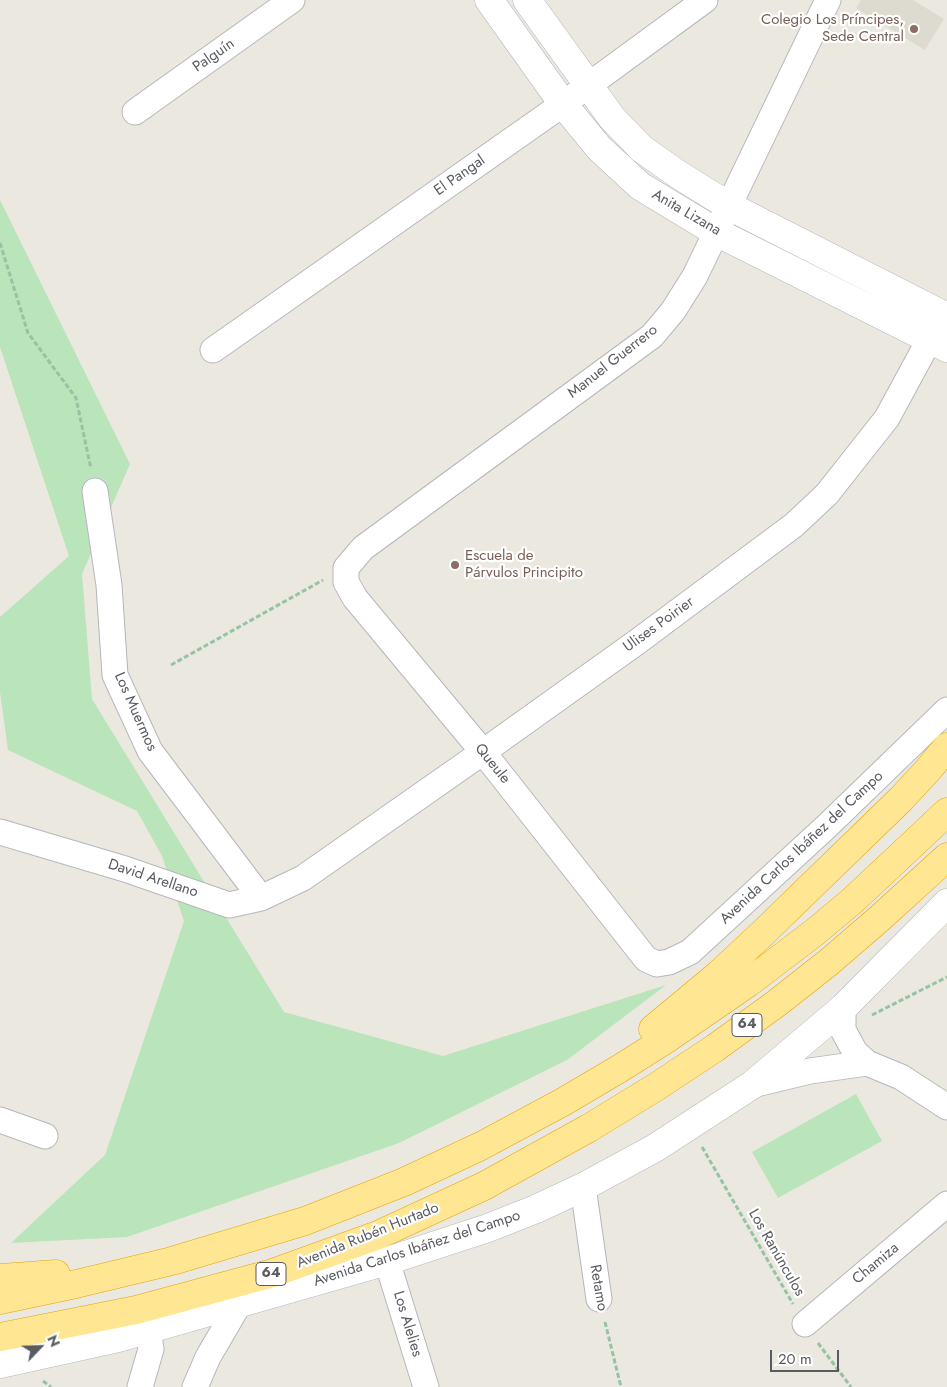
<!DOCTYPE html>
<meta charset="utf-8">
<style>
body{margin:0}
#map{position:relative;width:947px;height:1387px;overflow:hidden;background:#ebe8df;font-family:Jost,sans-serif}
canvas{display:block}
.north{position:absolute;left:15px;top:1322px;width:50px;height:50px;-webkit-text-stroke:4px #fff;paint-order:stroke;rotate:66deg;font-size:14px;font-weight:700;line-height:20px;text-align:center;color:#585b60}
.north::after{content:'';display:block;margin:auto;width:18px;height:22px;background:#585b60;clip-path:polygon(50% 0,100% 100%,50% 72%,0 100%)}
.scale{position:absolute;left:770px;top:1350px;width:69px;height:22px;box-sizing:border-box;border:2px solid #585b60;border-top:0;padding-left:6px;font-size:15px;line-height:18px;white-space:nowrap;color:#585b60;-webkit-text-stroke:4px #fff;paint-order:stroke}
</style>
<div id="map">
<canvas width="947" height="1387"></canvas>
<div class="north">N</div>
<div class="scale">20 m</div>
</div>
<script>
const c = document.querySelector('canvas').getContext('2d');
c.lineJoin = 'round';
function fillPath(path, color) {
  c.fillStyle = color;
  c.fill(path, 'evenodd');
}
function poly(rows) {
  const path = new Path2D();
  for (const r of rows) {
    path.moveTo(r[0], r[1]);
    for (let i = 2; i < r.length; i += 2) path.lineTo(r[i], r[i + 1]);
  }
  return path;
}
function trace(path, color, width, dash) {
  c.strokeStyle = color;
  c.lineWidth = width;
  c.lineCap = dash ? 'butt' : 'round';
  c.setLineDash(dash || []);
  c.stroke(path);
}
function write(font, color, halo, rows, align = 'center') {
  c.font = font + ' Jost,sans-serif';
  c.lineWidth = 4.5;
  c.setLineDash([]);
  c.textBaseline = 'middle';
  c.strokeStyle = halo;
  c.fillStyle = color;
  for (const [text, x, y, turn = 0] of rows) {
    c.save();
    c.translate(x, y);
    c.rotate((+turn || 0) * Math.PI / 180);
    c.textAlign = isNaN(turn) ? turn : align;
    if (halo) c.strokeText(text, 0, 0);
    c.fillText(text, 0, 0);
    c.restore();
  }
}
fillPath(poly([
 [861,0,913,0,944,19,925,50,856,8]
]), '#dddad0');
fillPath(poly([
 [0,200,130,464,82,574,92,699,284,1012,443,1056,666,985,567,1060,399,1143,127,1237,11,1243,105,1155,184,921,162,856,137,811,8,750,0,692,0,617,69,556,0,347],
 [856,1094,882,1141,778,1198,752,1152]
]), '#bae4ba');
const minor = poly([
 [828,0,695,276,673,311,652,336,363,548,346,568,346,582,355,598,483,752,646,959,657,964,669,962,690,952,827,826,947,710],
 [135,112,292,0],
 [213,350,563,104,705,0],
 [95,491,109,585,115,675,150,751,261,898],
 [0,832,125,869,229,905,261,898,303,878,483,752,637,642,794,525,827,494,887,418,939,322],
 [843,1008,843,1030,855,1052,867,1063,901,1077,947,1107],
 [752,1085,810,1071,867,1063],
 [0,1120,45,1136],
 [583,1187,599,1299],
 [387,1261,426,1387],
 [805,1324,947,1204],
 [140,1387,151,1349,148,1330],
 [195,1387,208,1357,239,1304]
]);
const tertiary = poly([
 [489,0,563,104,599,148,640,186,716,232,947,348],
 [527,0,612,118,642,149,679,175,729,206,947,317]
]);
const secondary = poly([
 [0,1364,118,1338,387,1261,488,1228,536,1209,583,1187,655,1148,752,1085,843,1008,947,903]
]);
const trunk = poly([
 [653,1029,718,975,765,931,901,799,927,771,947,747],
 [0,1278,56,1274],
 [0,1300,76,1284,172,1261,305,1221,404,1182,481,1146,563,1102,619,1069,665,1040,748,983,815,932,852,901,947,812],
 [0,1337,136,1310,273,1273,378,1235,484,1186,589,1128,656,1087,715,1048,777,1003,829,962,880,918,947,857]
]);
trace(minor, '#b5b7bc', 27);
trace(tertiary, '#b5b7bc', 29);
trace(secondary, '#b5b8be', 29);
trace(trunk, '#e9a101', 29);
trace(poly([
 [0,243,28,333,76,398,91,469],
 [171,665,323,580],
 [872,1015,947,977],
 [702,1147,793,1304],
 [605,1322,621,1387],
 [818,1343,851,1387],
 [43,1381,51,1387]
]), '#94c4a1', 3, [5, 2.5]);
trace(minor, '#fff', 25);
trace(tertiary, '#fff', 28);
trace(secondary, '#fff', 28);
trace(trunk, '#fee692', 28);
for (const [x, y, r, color] of [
 [914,29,5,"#8d6e63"],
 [455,565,5,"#8d6e63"]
]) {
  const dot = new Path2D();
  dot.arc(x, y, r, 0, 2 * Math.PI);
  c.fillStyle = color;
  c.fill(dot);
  trace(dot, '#fff', 2);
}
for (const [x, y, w] of [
 [747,1025,30],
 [271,1274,30]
]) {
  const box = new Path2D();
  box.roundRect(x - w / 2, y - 11.5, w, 23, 4);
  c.fillStyle = '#fff';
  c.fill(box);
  trace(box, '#585b60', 1);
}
write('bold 14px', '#585b60', null, [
 ["64",747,1025],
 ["64",271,1274]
]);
write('15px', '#785e54', '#fff', [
 ["Colegio Los Príncipes,",904,20],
 ["Sede Central",904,37],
 ["Escuela de",465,556,"left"],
 ["Párvulos Principito",465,573,"left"]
], 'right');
write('15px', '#585b60', '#fff', [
 ["Palguín",214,56,-35],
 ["El Pangal",460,176,-35],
 ["Anita Lizana",686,213,30],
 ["Manuel Guerrero",613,362,-38],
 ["Ulises Poirier",659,625,-36],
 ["Los Muermos",135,712,66],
 ["Queule",492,764,51],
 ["Avenida Carlos Ibáñez del Campo",802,848,-43],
 ["David Arellano",153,879,18],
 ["Avenida Rubén Hurtado",368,1236,-22],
 ["Avenida Carlos Ibáñez del Campo",417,1249,-18],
 ["Los Ranúnculos",776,1253,60],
 ["Chamiza",876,1264,-40],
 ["Retamo",598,1288,80],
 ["Los Alelies",407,1324,73]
]);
</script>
